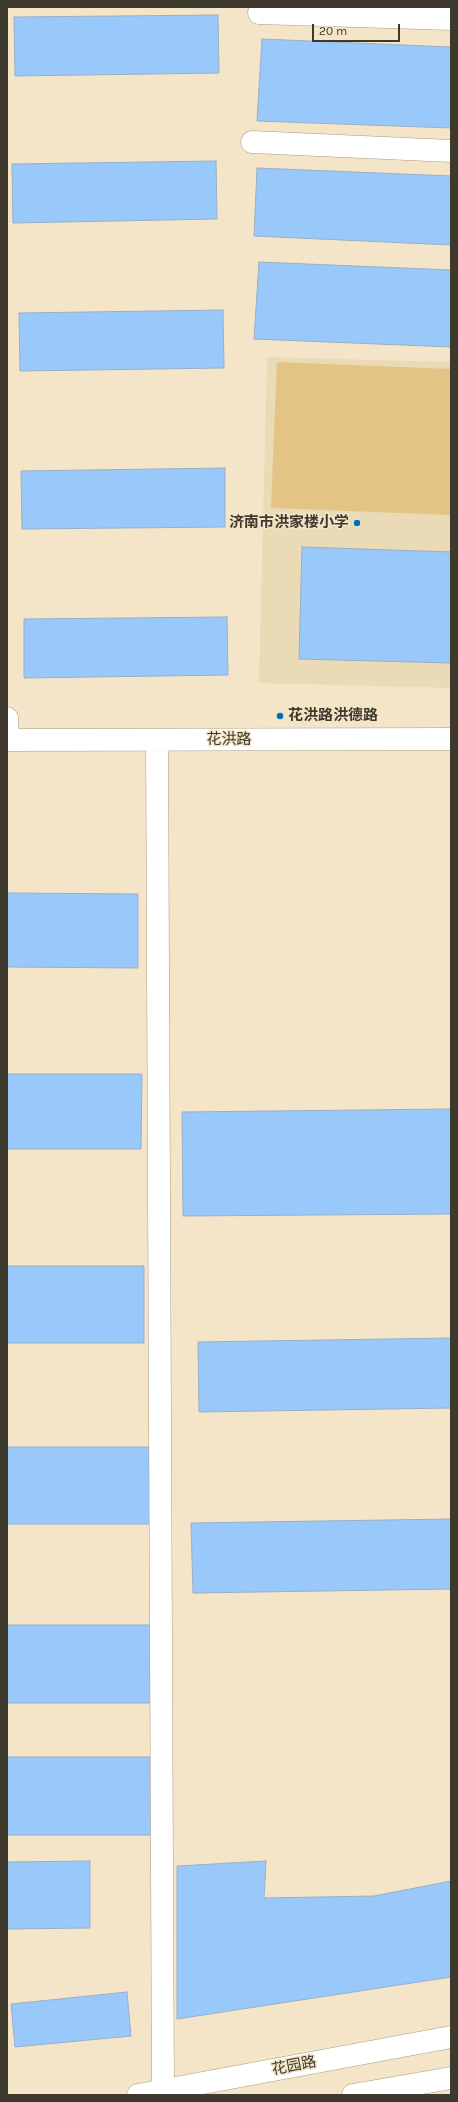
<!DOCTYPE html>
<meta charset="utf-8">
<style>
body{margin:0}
#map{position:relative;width:458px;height:2102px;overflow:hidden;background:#f4e5c8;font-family:Karla,sans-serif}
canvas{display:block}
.frame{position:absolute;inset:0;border:8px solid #3e392d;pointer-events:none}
.scale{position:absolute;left:312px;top:24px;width:88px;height:18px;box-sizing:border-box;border:2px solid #3e392d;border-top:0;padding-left:5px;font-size:12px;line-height:14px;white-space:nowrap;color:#3e392d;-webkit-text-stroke:3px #f4e5c8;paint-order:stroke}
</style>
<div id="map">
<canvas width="458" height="2102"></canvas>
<div class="frame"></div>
<div class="scale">20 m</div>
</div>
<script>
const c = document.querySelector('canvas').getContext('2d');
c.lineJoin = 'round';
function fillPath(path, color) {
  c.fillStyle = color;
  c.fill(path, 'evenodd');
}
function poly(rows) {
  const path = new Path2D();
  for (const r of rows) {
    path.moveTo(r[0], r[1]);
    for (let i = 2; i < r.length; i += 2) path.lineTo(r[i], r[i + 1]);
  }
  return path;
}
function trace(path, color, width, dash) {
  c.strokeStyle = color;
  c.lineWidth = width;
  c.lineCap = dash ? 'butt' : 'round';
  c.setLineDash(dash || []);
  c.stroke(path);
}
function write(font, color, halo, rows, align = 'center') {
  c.font = font + ' Karla,"Noto Sans SC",sans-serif';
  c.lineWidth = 3;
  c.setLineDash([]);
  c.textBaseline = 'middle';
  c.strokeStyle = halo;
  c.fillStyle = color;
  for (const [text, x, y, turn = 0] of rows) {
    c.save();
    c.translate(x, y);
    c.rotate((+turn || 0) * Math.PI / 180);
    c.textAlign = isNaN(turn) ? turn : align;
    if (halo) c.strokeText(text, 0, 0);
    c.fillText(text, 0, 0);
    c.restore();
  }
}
fillPath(poly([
 [267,357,451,362,451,688,259,683]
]), '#ebdab6');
fillPath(poly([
 [277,362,451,369,451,515,271,508]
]), '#e4c485');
const building = poly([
 [218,15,219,73,15,76,14,17,218,15],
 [262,39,451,47,451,128,257,121,262,39],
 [216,161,217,219,13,223,12,164,216,161],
 [257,168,451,176,451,245,254,236,257,168],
 [259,262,451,270,451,347,254,339,259,262],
 [223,310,224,368,20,371,19,313,223,310],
 [225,468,225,527,22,529,21,471,225,468],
 [302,547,451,552,451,663,299,659,302,547],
 [227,617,228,675,24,678,24,619,227,617],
 [7,893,138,894,138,968,7,967,7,893],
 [7,1074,142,1074,141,1149,7,1149,7,1074],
 [451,1109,451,1214,183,1216,182,1112,451,1109],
 [7,1266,144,1266,144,1343,7,1343,7,1266],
 [451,1338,451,1408,199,1412,198,1342,451,1338],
 [7,1447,150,1447,150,1524,7,1524,7,1447],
 [451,1519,451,1589,193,1593,191,1523,451,1519],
 [7,1625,156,1625,156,1703,7,1703,7,1625],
 [7,1757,150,1757,151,1835,7,1835,7,1757],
 [90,1861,90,1928,7,1929,7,1862,90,1861],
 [266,1861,264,1898,374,1896,451,1881,451,1977,177,2019,177,1866,266,1861],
 [127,1992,131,2036,15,2047,11,2004,127,1992]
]);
fillPath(building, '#98c9fa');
trace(building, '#99afc6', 1);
const minor = poly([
 [259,13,451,19],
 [252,142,451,151],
 [7,718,8,740],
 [7,740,451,739],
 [157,740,163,2095]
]);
const major = poly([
 [138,2095,451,2037],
 [353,2095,451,2078]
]);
trace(minor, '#aa9c81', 23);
trace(major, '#aa9c81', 23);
trace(minor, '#fff', 22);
trace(major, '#fff', 22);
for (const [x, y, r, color] of [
 [357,523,4,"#026eba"],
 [280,716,4,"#026eba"]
]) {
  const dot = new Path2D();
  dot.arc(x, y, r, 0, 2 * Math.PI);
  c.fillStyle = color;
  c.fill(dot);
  trace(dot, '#f4e5c8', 1.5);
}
write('bold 15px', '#3e392d', '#f4e5c8', [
 ["济南市洪家楼小学",349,523],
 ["花洪路洪德路",288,716,"left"]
], 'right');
write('15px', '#3e392d', '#f4e5c8', [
 ["花洪路",229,740],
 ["花园路",294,2066,-11]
]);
</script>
